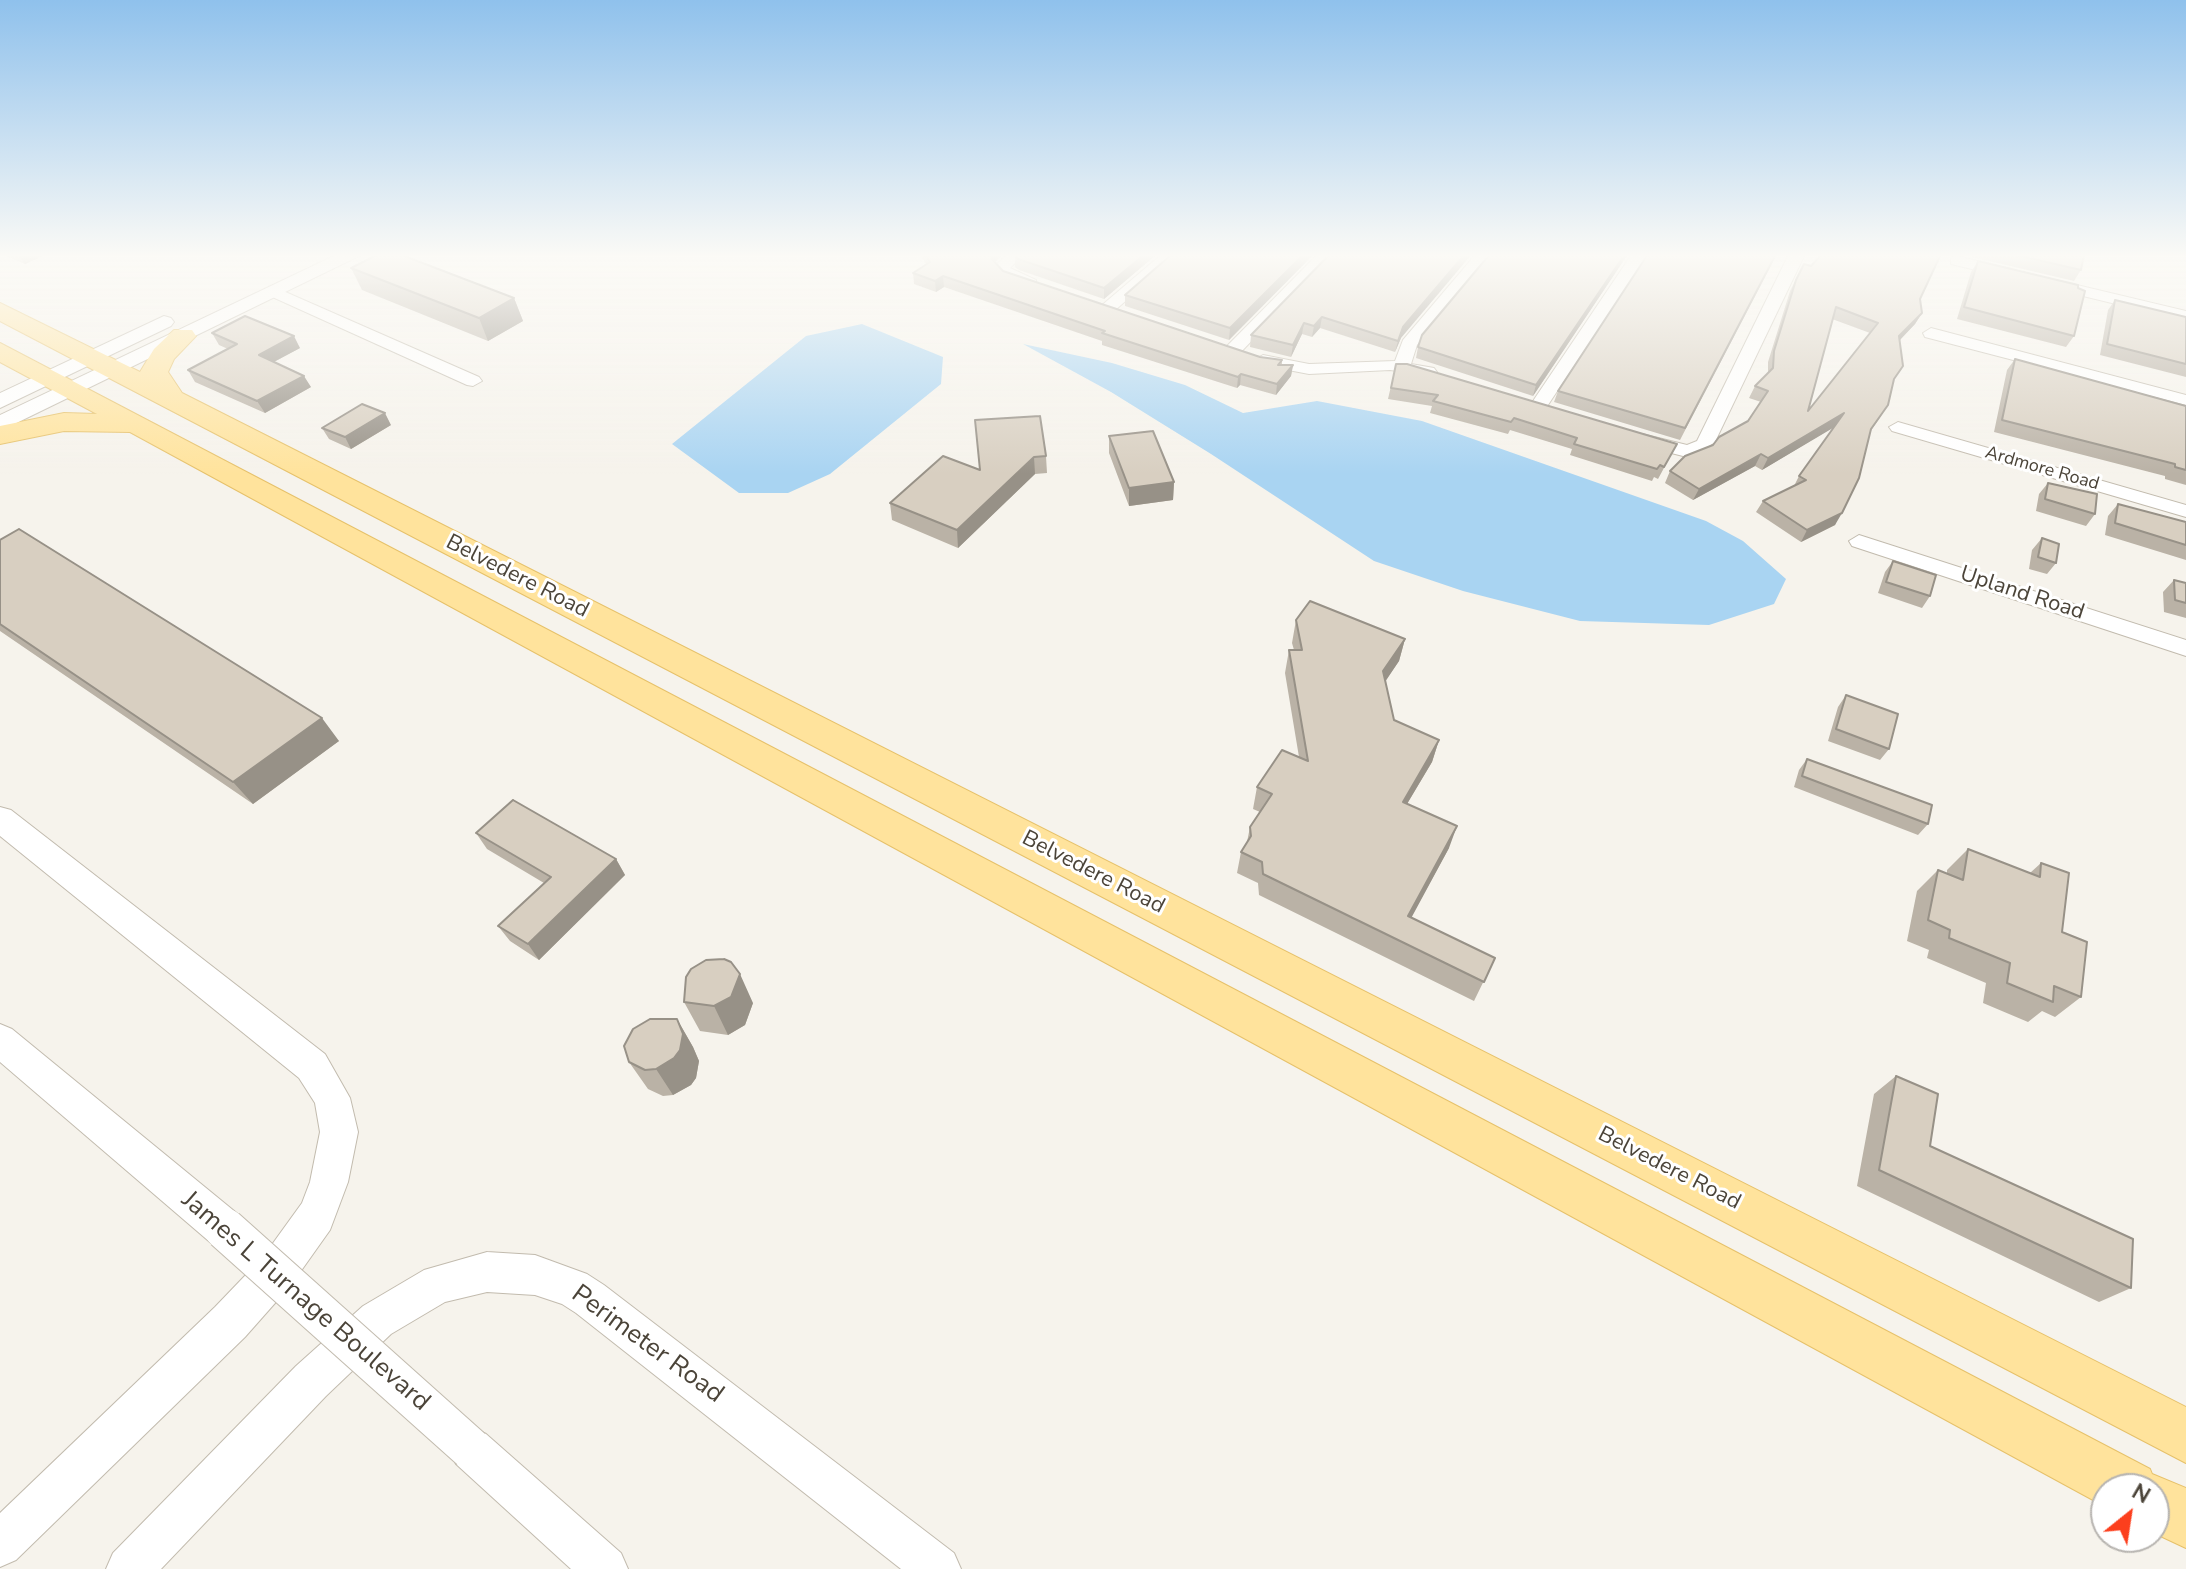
<!DOCTYPE html>
<style>
body{margin:0}
#map{position:relative;width:2186px;height:1569px;overflow:hidden;background:#f6f3ec;font-family:"Nunito Sans",sans-serif}
canvas{display:block}
.north{position:absolute;left:2090px;top:1473px;width:80px;height:80px;box-sizing:border-box;background:#fff;border:2px solid #b7b4b0;border-radius:50%;rotate:30deg;font-size:22px;font-weight:700;line-height:32px;text-align:center;color:#4b4439}
.north::after{content:'';display:block;margin:auto;width:28px;height:36px;background:#fc3f1d;clip-path:polygon(50% 0,100% 100%,50% 72%,0 100%)}
</style>
<div id="map">
<canvas width="2186" height="1569"></canvas>
<div class="north">N</div>
</div>
<script>
const c = document.querySelector('canvas').getContext('2d');
c.lineJoin = 'round';
function fillPath(path, color) {
  c.fillStyle = color;
  c.fill(path, 'evenodd');
}
function poly(rows) {
  const path = new Path2D();
  for (const r of rows) {
    path.moveTo(r[0], r[1]);
    for (let i = 2; i < r.length; i += 2) path.lineTo(r[i], r[i + 1]);
  }
  return path;
}
function trace(path, color, width, dash) {
  c.strokeStyle = color;
  c.lineWidth = width;
  c.lineCap = dash ? 'butt' : 'round';
  c.setLineDash(dash || []);
  c.stroke(path);
}
function write(font, color, halo, rows, align = 'center') {
  c.font = font + ' "Nunito Sans",sans-serif';
  c.lineWidth = 6;
  c.setLineDash([]);
  c.textBaseline = 'middle';
  c.strokeStyle = halo;
  c.fillStyle = color;
  for (const [text, x, y, turn = 0] of rows) {
    c.save();
    c.translate(x, y);
    c.rotate((+turn || 0) * Math.PI / 180);
    c.textAlign = isNaN(turn) ? turn : align;
    if (halo) c.strokeText(text, 0, 0);
    c.fillText(text, 0, 0);
    c.restore();
  }
}
fillPath(poly([
 [862,324,943,357,941,384,830,474,788,493,739,493,672,444,806,336],
 [1023,344,1112,363,1185,385,1243,413,1317,401,1422,421,1706,521,1743,541,1786,579,1774,604,1709,625,1580,621,1463,591,1374,561,1211,454,1111,392]
]), '#a9d4f2');
const minor = poly([
 [1007,254,1024,254,1010,268,1036,280,1036,286,1024,286,998,275,994,267,1007,254],
 [1162,254,1179,254,1113,312,1101,312,1101,306,1162,254],
 [1318,254,1335,254,1239,354,1227,354,1225,350,1227,346,1318,254],
 [1476,254,1492,254,1417,345,1411,364,1434,368,1437,372,1434,376,1390,370,1309,374,1257,364,1254,360,1263,355,1309,364,1395,361,1403,340,1476,254],
 [1632,254,1648,254,1544,411,1532,411,1529,407,1632,254],
 [1789,254,1805,254,1712,448,1705,454,1687,457,1636,444,1633,440,1636,436,1642,434,1687,445,1697,441,1789,254],
 [1956,256,2011,269,2013,272,2005,277,1951,264,1951,258,1956,256],
 [2056,280,2186,311,2186,321,2050,288,2050,282,2056,280],
 [274,287,479,377,482,381,473,386,467,385,268,295,268,289,274,287],
 [1931,328,2186,395,2186,405,1925,337,1923,333,1931,328],
 [1898,422,2186,505,2186,517,1892,431,1889,427,1898,422],
 [1859,535,2186,640,2186,656,1852,546,1849,541,1859,535]
]);
const tertiary = poly([
 [338,254,363,254,0,431,0,415,338,254],
 [164,316,171,318,174,322,171,326,0,408,0,393,164,316],
 [0,807,11,810,325,1054,350,1098,358,1132,348,1182,330,1230,291,1285,245,1337,16,1560,0,1567,0,1513,215,1307,263,1257,302,1203,310,1182,320,1132,315,1103,299,1078,0,836,0,807],
 [0,1024,12,1029,239,1215,245,1229,239,1243,225,1249,211,1243,0,1062,0,1024],
 [487,1252,535,1255,587,1274,604,1285,954,1553,961,1569,901,1569,576,1313,562,1304,535,1295,487,1292,445,1302,391,1334,326,1396,161,1569,106,1569,113,1553,296,1366,363,1306,424,1270,487,1252],
 [471,1427,486,1434,621,1553,628,1569,571,1569,456,1464,449,1449,456,1434,471,1427]
]);
const primary = poly([
 [0,303,140,372,154,349,174,330,192,330,196,336,174,359,168,372,182,393,2186,1407,2186,1463,0,321,0,303],
 [0,343,2150,1469,2152,1474,2186,1488,2186,1548,2154,1533,2154,1489,2106,1489,2106,1507,130,432,64,431,0,444,0,426,64,413,97,414,0,362,0,343]
]);
trace(minor, '#c2bbae', 2);
trace(tertiary, '#c2bbae', 2);
trace(primary, '#e6c16a', 2);
fillPath(minor, '#fff');
fillPath(tertiary, '#fff');
fillPath(primary, '#ffe39c');
const tertiaryBridge = poly([
 [225,1229,471,1449]
]);
trace(tertiaryBridge, '#c2bbae', 43, []);
trace(tertiaryBridge, '#fff', 41);
fillPath(poly([
 [2,254,47,254,25,264],
 [920,254,1003,254,995,262,1003,271,1260,357,1282,360,1282,365,1293,365,1291,376,1276,395,1240,385,1237,388,1102,345,1102,341,944,287,936,292,914,284,913,273,926,264],
 [1017,254,1157,254,1104,299,1019,270,1015,267,1015,256],
 [1314,254,1229,340,1125,306,1125,295],
 [1330,254,1401,338,1395,352,1320,328,1312,337,1302,334,1291,357,1250,347,1251,335],
 [1490,254,1628,254,1533,396,1416,358,1418,347],
 [1777,254,1680,440,1554,402,1558,391],
 [1972,254,2084,254,2081,270,2074,281,1972,257],
 [1978,261,2074,336,2066,347,1957,319,1971,272],
 [1804,264,1920,299,1922,313,1915,324,1900,340,1893,382,1881,416,1870,432,1835,525,1801,542,1756,512,1763,501,1794,486,1799,476,1835,426,1762,470,1755,466,1693,500,1665,483,1670,471,1748,421,1761,402,1749,398,1755,386,1768,373,1768,362,1790,291],
 [1832,319,1870,333,1808,411],
 [351,268,514,298,523,321,488,341,362,290],
 [2115,300,2186,317,2186,377,2100,355,2108,310],
 [212,333,300,348,274,362,311,387,265,413,195,382,188,370,228,349,219,345],
 [2015,359,2186,406,2186,485,2165,479,2165,476,1994,432,2007,370],
 [1396,364,1677,444,1658,479,1654,477,1652,481,1570,455,1572,449,1510,430,1508,434,1430,413,1432,406,1388,399],
 [975,420,1046,456,1047,473,1035,474,958,548,892,520,890,503,980,470],
 [391,425,351,449,329,439,322,428],
 [1109,436,1174,482,1173,500,1129,506,1109,453],
 [2048,483,2095,514,2086,526,2036,511,2039,494],
 [2118,504,2186,522,2186,560,2105,535,2108,516],
 [2042,538,2056,563,2047,574,2029,569,2032,550],
 [0,540,339,741,253,804,0,631],
 [1893,561,1930,596,1922,608,1878,593,1885,572],
 [2174,580,2186,583,2186,618,2164,612,2163,592],
 [1296,620,1405,639,1399,661,1385,681,1394,720,1439,740,1432,762,1407,804,1449,848,1411,917,1495,958,1474,1001,1259,895,1258,883,1237,873,1241,852,1247,842,1250,827,1260,812,1253,809,1257,787,1299,757,1285,673,1289,650,1294,650,1292,643],
 [1846,695,1889,749,1880,760,1828,741,1838,707],
 [1807,759,1928,824,1918,835,1794,787,1799,770],
 [476,833,616,859,625,875,539,960,510,941,498,926,544,883,487,849],
 [1968,849,2030,873,2041,863,2081,997,2055,1017,2042,1011,2028,1022,1983,1003,1986,983,1927,958,1929,950,1907,941,1917,891,1938,870,1947,874,1947,870],
 [684,1002,753,1003,745,1025,728,1035,700,1031],
 [677,1019,693,1047,699,1061,696,1078,691,1085,673,1095,663,1096,648,1089,629,1062],
 [1896,1076,1930,1146,2131,1288,2099,1302,1857,1186,1874,1094]
]), '#bab2a6');
fillPath(poly([
 [17,254,47,254,25,264],
 [991,254,1003,254,992,265],
 [1145,254,1157,254,1104,299,1104,288],
 [1304,254,1314,254,1229,340,1230,328],
 [1465,254,1472,254,1401,338,1395,352,1398,341,1403,327],
 [1625,254,1628,254,1533,396,1536,385],
 [943,276,944,287,936,292,935,281],
 [514,298,523,321,488,341,479,318],
 [1922,313,1915,324,1893,347,1899,336],
 [1322,317,1320,328,1312,337,1314,326],
 [1304,323,1302,334,1291,357,1293,345],
 [294,336,300,348,266,366,259,355],
 [1293,365,1291,376,1276,395,1277,384],
 [1241,374,1240,385,1237,388,1238,377],
 [304,376,311,387,265,413,257,401],
 [385,413,391,425,351,449,345,437],
 [1844,413,1838,425,1762,470,1768,458],
 [1761,454,1755,466,1693,500,1699,489],
 [1034,457,1035,474,958,548,957,530],
 [1174,482,1173,500,1129,506,1129,488],
 [1842,513,1835,525,1801,542,1807,530],
 [1405,639,1399,661,1377,694,1383,671],
 [322,718,339,741,253,804,233,782],
 [1439,740,1432,762,1395,824,1403,802],
 [1457,826,1449,848,1401,937,1408,916],
 [616,859,625,875,539,960,528,944],
 [740,974,753,1003,745,1025,728,1035,714,1006],
 [677,1019,693,1047,699,1061,696,1078,691,1085,673,1095,656,1069]
]), '#979187');
const building = poly([
 [379,254,399,254,514,298,479,318,351,268,379,254],
 [925,254,991,254,991,258,1003,271,1260,357,1282,360,1278,365,1293,365,1277,384,1241,374,1238,377,1102,333,1105,331,943,276,935,281,913,273,930,262,925,254],
 [1017,254,1145,254,1104,288,1018,259,1015,256,1017,254],
 [1172,254,1304,254,1230,328,1125,295,1172,254],
 [1330,254,1465,254,1403,327,1398,341,1322,317,1314,326,1304,323,1293,345,1251,335,1330,254],
 [1490,254,1625,254,1536,385,1418,347,1422,335,1490,254],
 [1648,254,1776,254,1685,428,1558,391,1648,254],
 [1822,254,1941,254,1920,299,1922,313,1899,336,1903,366,1894,379,1888,405,1871,429,1859,478,1842,513,1807,530,1763,501,1806,480,1799,476,1844,413,1768,458,1761,454,1699,489,1670,471,1685,456,1713,445,1719,437,1748,421,1768,391,1755,386,1773,368,1774,351,1796,280,1804,264,1811,266,1822,254],
 [1836,307,1878,323,1808,411,1836,307],
 [2012,254,2084,254,2081,270,2012,254],
 [1978,261,2078,285,2078,288,2085,291,2074,336,1964,307,1978,261],
 [2115,300,2186,317,2186,364,2107,344,2115,300],
 [245,316,294,336,259,355,304,376,257,401,188,370,237,344,212,333,245,316],
 [2015,359,2186,406,2186,470,2175,467,2175,464,2002,420,2015,359],
 [1396,364,1407,364,1677,444,1664,467,1660,465,1657,469,1574,444,1577,438,1514,418,1511,422,1433,401,1438,395,1391,388,1396,364],
 [362,404,385,413,345,437,322,428,362,404],
 [1040,416,1046,456,1034,457,957,530,890,503,943,456,980,470,975,420,1040,416],
 [1153,431,1174,482,1129,488,1109,436,1153,431],
 [2048,483,2097,494,2095,514,2045,499,2048,483],
 [2118,504,2186,522,2186,545,2115,523,2118,504],
 [19,529,322,718,233,782,0,624,0,540,19,529],
 [2042,538,2059,544,2056,563,2038,557,2042,538],
 [1893,561,1936,575,1930,596,1886,582,1893,561],
 [2174,580,2186,583,2186,603,2175,600,2174,580],
 [1310,601,1405,639,1383,671,1394,720,1439,740,1403,802,1457,826,1408,916,1495,958,1484,982,1263,874,1262,862,1241,852,1251,836,1250,827,1272,794,1257,787,1282,750,1308,761,1289,650,1302,650,1296,620,1310,601],
 [1846,695,1898,714,1889,749,1836,729,1846,695],
 [1807,759,1932,805,1928,824,1802,776,1807,759],
 [513,800,616,859,528,944,498,926,551,877,476,833,513,800],
 [1968,849,2040,877,2041,863,2069,873,2062,932,2087,942,2081,997,2054,986,2053,1002,2007,983,2010,963,1949,938,1950,930,1928,920,1938,870,1963,880,1968,849],
 [724,959,731,962,740,974,731,997,714,1006,684,1002,686,977,691,969,706,960,724,959],
 [650,1019,677,1019,683,1034,680,1050,674,1058,656,1069,645,1070,629,1062,624,1046,633,1029,650,1019],
 [1896,1076,1938,1094,1930,1146,2133,1239,2131,1288,1879,1170,1896,1076]
]);
fillPath(building, '#d8cfc1');
trace(building, '#979187', 2);
const sky = c.createLinearGradient(0, 0, 0, 474);
sky.addColorStop(0, '#8fc1ec');
sky.addColorStop(0.54, '#fbfaf6');
sky.addColorStop(1, '#fbfaf600');
c.fillStyle = sky;
c.fillRect(0, 0, 2186, 474);
write('18px', '#4b4439', '#fff', [
 ["Ardmore Road",2042,469,16]
]);
write('22px', '#4b4439', '#fff', [
 ["Belvedere Road",517,577,27],
 ["Upland Road",2022,594,18],
 ["Belvedere Road",1093,873,27],
 ["Belvedere Road",1669,1169,27]
]);
write('26px', '#4b4439', '#fff', [
 ["James L Turnage Boulevard",305,1302,41],
 ["Perimeter Road",647,1345,36]
]);
</script>
